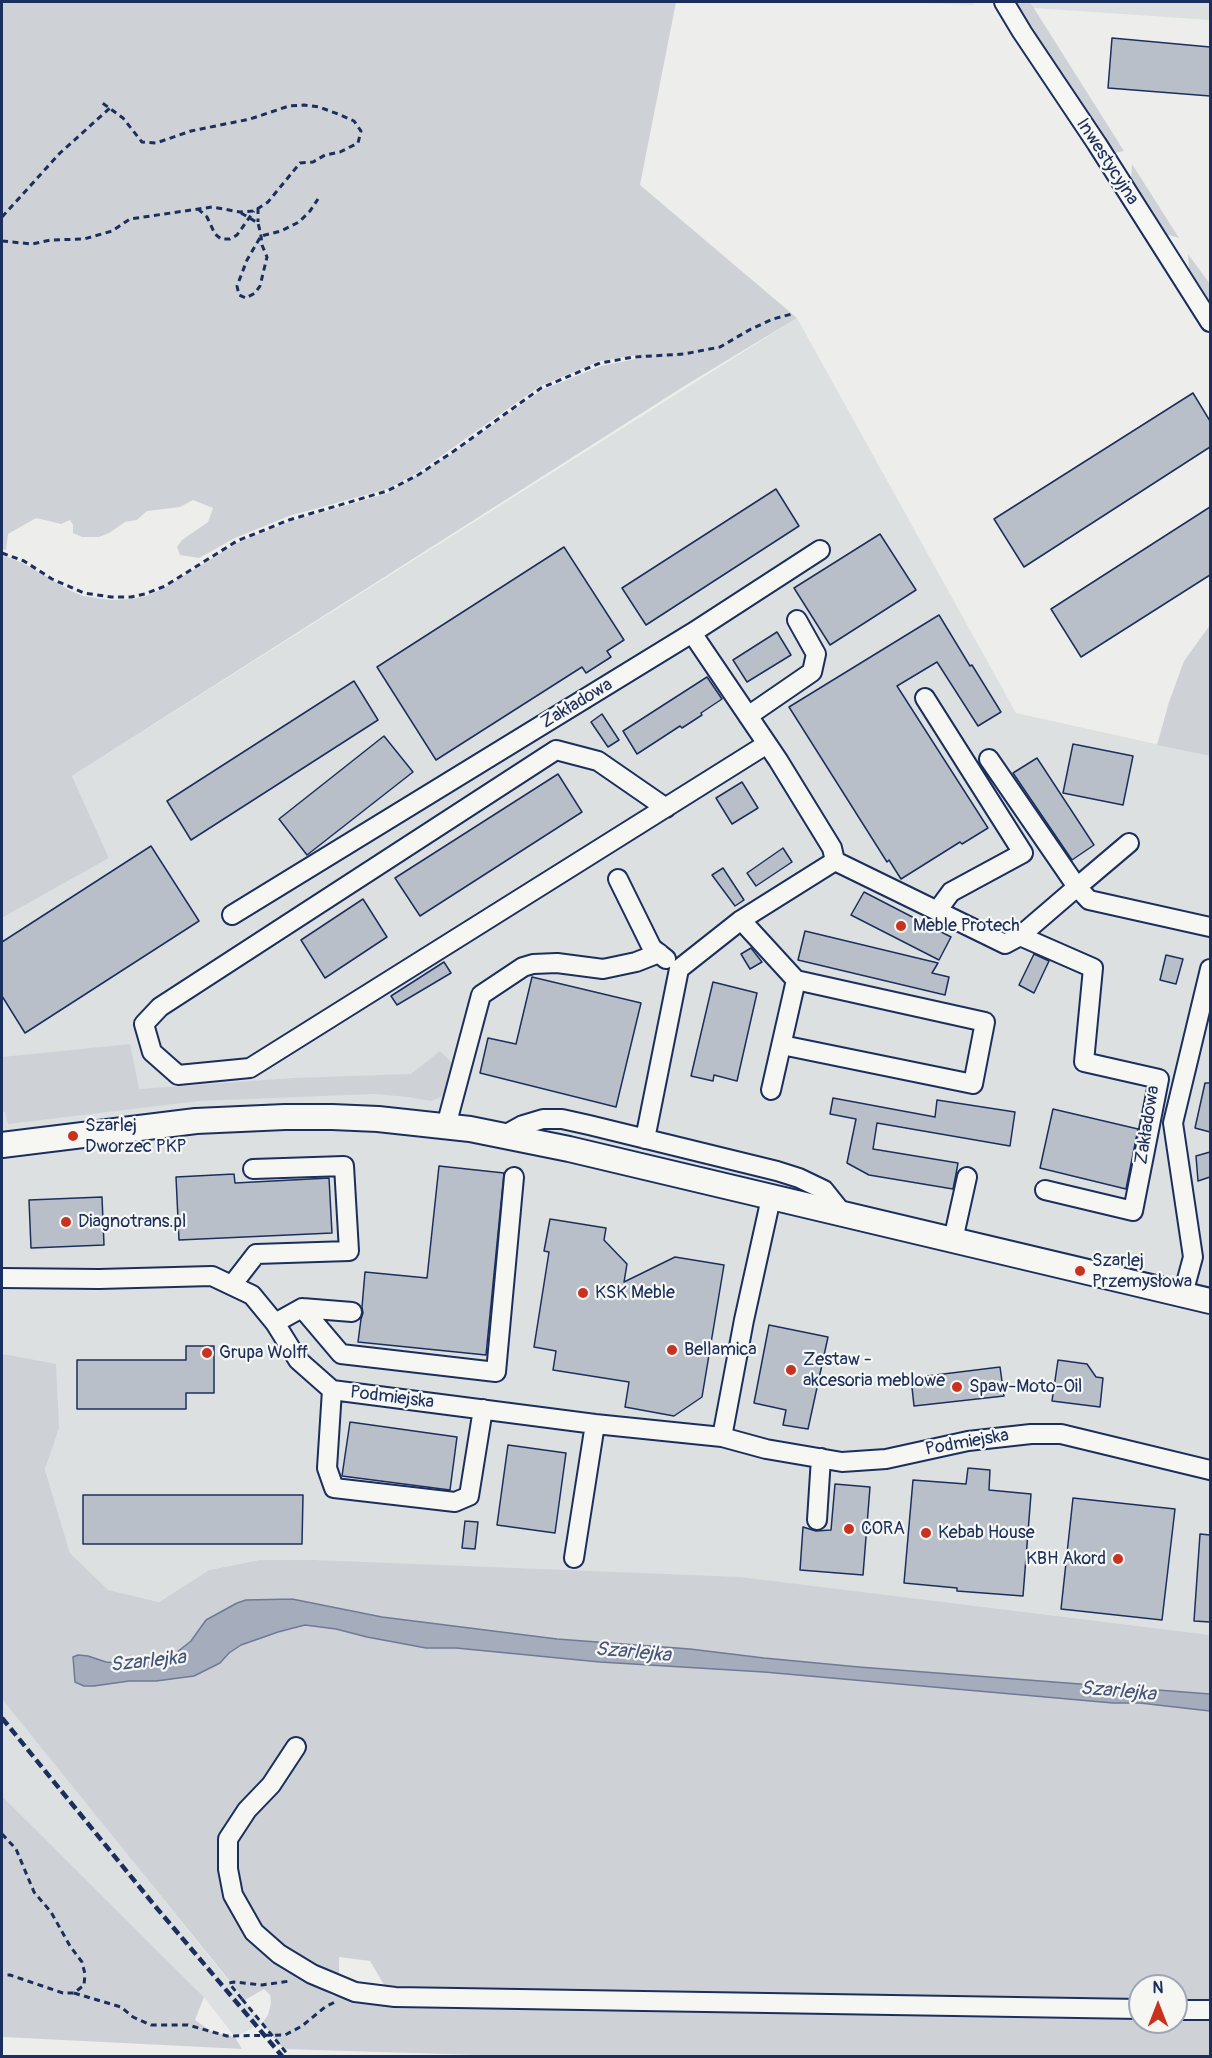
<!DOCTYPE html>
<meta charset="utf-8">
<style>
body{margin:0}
#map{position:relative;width:1212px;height:2058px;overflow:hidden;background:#edeeec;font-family:Pangolin,sans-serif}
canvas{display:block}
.frame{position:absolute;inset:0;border:3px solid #1b2f5e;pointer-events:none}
.north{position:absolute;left:1128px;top:1974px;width:60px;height:60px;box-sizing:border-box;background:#f6f6f2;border:2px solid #9ea6b7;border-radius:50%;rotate:0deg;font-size:16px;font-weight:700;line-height:24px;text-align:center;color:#1b2f5e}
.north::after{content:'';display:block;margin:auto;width:21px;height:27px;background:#c8321e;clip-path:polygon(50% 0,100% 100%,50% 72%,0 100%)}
</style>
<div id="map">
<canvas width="1212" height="2058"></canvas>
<div class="frame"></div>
<div class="north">N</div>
</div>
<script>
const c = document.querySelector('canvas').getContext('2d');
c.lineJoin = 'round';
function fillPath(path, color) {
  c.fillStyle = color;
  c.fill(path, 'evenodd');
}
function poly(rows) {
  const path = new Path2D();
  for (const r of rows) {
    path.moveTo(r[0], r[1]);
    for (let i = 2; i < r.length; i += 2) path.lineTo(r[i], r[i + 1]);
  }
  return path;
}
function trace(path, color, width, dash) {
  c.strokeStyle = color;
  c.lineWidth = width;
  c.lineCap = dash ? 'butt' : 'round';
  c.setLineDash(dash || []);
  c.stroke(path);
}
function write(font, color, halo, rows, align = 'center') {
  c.font = font + ' Pangolin,sans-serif';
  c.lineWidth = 4.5;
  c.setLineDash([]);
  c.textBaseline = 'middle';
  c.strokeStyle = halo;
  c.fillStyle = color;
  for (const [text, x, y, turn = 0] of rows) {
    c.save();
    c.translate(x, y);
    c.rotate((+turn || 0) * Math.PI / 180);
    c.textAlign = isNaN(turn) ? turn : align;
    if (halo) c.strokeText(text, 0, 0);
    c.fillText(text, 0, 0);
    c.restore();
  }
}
fillPath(poly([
 [890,2,971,2,974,5],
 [1030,2,1210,2,1210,20,1034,8],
 [797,318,1016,713,1210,756,1210,1635,315,1560,259,1560,209,1570,159,1602,107,1590,70,1553,45,1468,58,1428,2,1351,2,1112,5,1112,2,1057,2,918,109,858,72,776],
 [2,1699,47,1753,262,2023,235,2037,204,1997,2,1796]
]), '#dde0e1');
fillPath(poly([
 [2,2,676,2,640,185,797,318,686,385,72,776,109,858,2,918,2,555,23,563,71,591,83,596,111,600,131,599,146,596,166,587,237,543,289,522,388,493,455,452,542,390,601,366,640,358,638,355,600,361,540,386,417,473,387,489,289,516,235,538,199,558,180,555,177,547,182,540,208,522,213,508,193,500,180,507,147,511,137,520,125,522,109,533,99,537,82,537,73,533,73,525,70,520,61,524,36,518,8,534,6,550,2,549],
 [1013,2,1030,2,1124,151,1115,153],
 [1132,164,1179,238,1165,234,1131,181],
 [1188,254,1210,284,1210,303,1189,270],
 [1210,625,1210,756,1157,745,1169,702,1184,661],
 [130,1044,139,1089,294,1078,411,1074,440,1051,454,1065,453,1084,443,1096,431,1101,408,1097,373,1094,199,1101,8,1124,5,1112,2,1112,2,1057],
 [2,1351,3,1354,56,1364,59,1428,45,1469,70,1553,108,1590,159,1602,209,1570,259,1560,315,1560,740,1577,1210,1635,1210,1694,859,1667,764,1658,690,1649,557,1639,382,1617,292,1599,237,1603,206,1620,191,1641,172,1656,163,1659,121,1663,106,1662,88,1656,94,1686,129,1681,161,1680,194,1676,220,1663,229,1653,241,1645,278,1632,305,1625,336,1629,367,1637,426,1648,456,1648,600,1662,764,1672,1113,1703,1140,1703,1210,1711,1210,2005,1176,2004,1176,1986,1140,1986,1140,2003,387,1990,370,1961,339,1957,339,1979,324,1973,262,1936,223,1870,272,1958,333,1996,360,2000,1140,2014,1140,2022,1176,2022,1176,2014,1210,2015,1210,2056,509,2056,283,2049,262,2023,268,2015,271,2003,270,1995,264,1989,245,2000,2,1699],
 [2,1796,204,1997,195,2020,212,2032,235,2037,242,2049,2,2037]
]), '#ced2d7');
const water = poly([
 [292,1599,382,1617,557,1639,690,1649,764,1658,859,1667,1210,1694,1210,1711,1140,1703,1113,1703,764,1672,600,1662,456,1648,426,1648,367,1637,336,1629,305,1625,278,1632,241,1645,229,1653,220,1663,194,1676,156,1681,129,1681,94,1686,84,1686,75,1682,73,1657,78,1655,88,1656,106,1662,121,1663,163,1659,172,1656,191,1641,206,1620,237,1603,246,1600,292,1599]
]);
fillPath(water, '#a5acbc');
trace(water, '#6e7a96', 1.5);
const building = poly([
 [1112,38,1210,47,1210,96,1108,88,1112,38],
 [1193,393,1210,421,1210,447,1024,567,994,519,1193,393],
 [776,489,799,526,646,625,622,588,776,489],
 [1210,507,1210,575,1081,657,1051,609,1210,507],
 [880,534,916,590,830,645,794,588,880,534],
 [564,547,624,640,607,651,611,657,586,673,582,667,436,760,377,667,564,547],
 [939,615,970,666,972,665,1001,712,978,726,937,662,897,686,988,828,962,844,960,842,901,879,889,860,887,862,789,707,939,615],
 [777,632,791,655,747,682,733,660,777,632],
 [707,677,722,699,701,713,702,715,682,728,680,726,637,754,623,731,707,677],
 [354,681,378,720,191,840,167,801,354,681],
 [602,714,619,740,608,747,591,722,602,714],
 [384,736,413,772,307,855,279,819,384,736],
 [1073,744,1133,756,1123,805,1063,793,1073,744],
 [1037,758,1094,845,1072,860,1013,773,1037,758],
 [558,774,582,812,420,916,395,878,558,774],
 [742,782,758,808,732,824,716,798,742,782],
 [151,846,199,921,25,1033,2,996,2,942,151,846],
 [783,848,792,862,756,886,747,873,783,848],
 [723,868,744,900,735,906,712,875,723,868],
 [864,892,951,937,939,960,851,915,864,892],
 [363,899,387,937,325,978,301,940,363,899],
 [805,931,938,963,932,973,949,977,945,995,798,960,805,931],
 [751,948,762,962,750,969,741,954,751,948],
 [1034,954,1049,961,1034,993,1019,985,1034,954],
 [1166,955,1183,959,1176,984,1160,980,1166,955],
 [444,962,451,973,397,1005,391,996,444,962],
 [532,977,641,1003,616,1107,480,1073,488,1038,516,1044,532,977],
 [713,982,757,993,737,1081,714,1075,713,1081,691,1076,713,982],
 [1205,1083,1210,1083,1210,1132,1195,1128,1205,1083],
 [833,1098,935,1117,937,1100,1015,1112,1010,1146,877,1123,873,1149,958,1163,956,1174,953,1189,869,1175,847,1163,856,1119,830,1114,833,1098],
 [1053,1109,1138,1129,1126,1189,1040,1168,1053,1109],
 [1210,1152,1210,1177,1198,1181,1196,1156,1210,1152],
 [439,1166,504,1173,486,1355,358,1342,361,1319,363,1313,362,1307,365,1272,427,1278,439,1166],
 [234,1174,235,1183,329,1178,332,1233,179,1240,176,1177,234,1174],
 [102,1197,104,1245,31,1248,29,1200,102,1197],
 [550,1219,606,1228,604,1240,627,1264,624,1282,675,1257,724,1265,702,1397,674,1416,625,1407,629,1382,553,1370,556,1351,534,1347,549,1252,544,1251,550,1219],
 [769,1325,828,1337,808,1429,783,1425,786,1410,754,1403,769,1325],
 [186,1346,214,1346,214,1393,186,1393,186,1409,77,1409,77,1360,186,1360,186,1346],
 [1058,1360,1087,1364,1096,1377,1103,1378,1100,1407,1052,1401,1058,1360],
 [1000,1367,1004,1396,914,1406,911,1378,1000,1367],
 [350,1422,457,1437,450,1490,342,1476,350,1422],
 [508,1445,566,1453,555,1533,497,1525,508,1445],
 [968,1468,990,1470,989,1490,1031,1494,1023,1596,957,1591,957,1588,904,1583,913,1480,966,1484,968,1468],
 [835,1484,870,1487,863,1575,800,1570,803,1527,816,1531,831,1530,835,1484],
 [83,1495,303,1495,302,1544,83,1544,83,1495],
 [1073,1498,1175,1509,1162,1620,1061,1609,1073,1498],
 [465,1521,478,1522,475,1549,462,1548,465,1521],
 [1200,1534,1210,1535,1210,1622,1194,1621,1200,1534]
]);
fillPath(building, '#b9bfc8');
trace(building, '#1b2f5e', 1.5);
const minor = poly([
 [1004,2,1022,32,1097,144,1210,322],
 [692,633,820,550],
 [925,698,1023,853,951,892,937,911],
 [748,716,812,672,816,654,797,620],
 [989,759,1077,887,1020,936],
 [666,808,598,761,556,750,160,1007,144,1024,152,1052,178,1075,250,1068,767,744],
 [1129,843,1077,887,1089,900,1210,927],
 [618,879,652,948,666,959],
 [232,915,692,633,778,760,832,848,835,861],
 [741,920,796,980,771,1090],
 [782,1045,973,1084,985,1022,796,980],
 [446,1126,481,995,523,967,533,964,557,963,603,969,636,962,659,953],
 [503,1136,523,1125,543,1119,562,1119,589,1125,777,1171,799,1178,824,1190,844,1215],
 [645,1139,679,969,741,920,835,861,1005,944,1020,936,1093,968,1084,1062,1159,1079,1133,1211,1045,1190],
 [953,1240,967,1177],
 [2,1278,99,1279,212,1276,252,1295,275,1323,298,1360,332,1390,595,1424,722,1437,766,1449,842,1462,886,1459,968,1441,1031,1434,1061,1434,1210,1470],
 [232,1285,256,1254,349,1251,344,1166,253,1169],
 [1183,1294,1193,1257,1173,1123,1210,969],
 [302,1308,341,1354,496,1372,514,1177],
 [275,1323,302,1308,352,1312],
 [332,1390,327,1468,334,1488,455,1502,469,1496,483,1409],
 [722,1437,744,1320,771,1198],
 [817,1520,821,1458],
 [574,1558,595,1424],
 [296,1747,271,1785,247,1810,228,1839,228,1869,233,1895,254,1932,279,1954,312,1974,355,1992,395,1997,1140,2009],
 [1176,2010,1210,2010]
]);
const major = poly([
 [2,1145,196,1121,285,1117,332,1117,378,1119,470,1129,569,1149,1210,1301]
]);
trace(minor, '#1b2f5e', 22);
trace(major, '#1b2f5e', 28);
trace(poly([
 [258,208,258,222],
 [198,209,207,217,215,234,221,239,230,239,237,235,254,211],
 [241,213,258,223,260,231,261,236,262,245,267,257,260,286,255,293,246,298,239,295,237,286,247,260,261,236,281,231,299,222,310,211,318,199],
 [2,217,60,153,110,108],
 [2,241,32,244,51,240,84,239,112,231,130,219,212,207,240,212,254,211,268,202,300,163,313,162,325,155,340,152,358,143,361,131,354,121,338,114,319,107,304,105,289,106,250,119,191,131,156,143,142,142,123,118,101,102],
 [2,553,24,561,52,579,84,593,111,597,131,597,145,594,165,586,237,541,289,520,387,491,418,475,454,451,541,388,600,363,634,357,684,354,720,347,751,329,773,319,792,314],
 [2,1834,16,1849,34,1892,51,1912,70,1946,82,1962,85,1974,84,1985,74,1993,63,1993,10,1975,2,1975],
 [74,1993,121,2007,133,2017,151,2025,188,2025,227,2036,285,2035,302,2026,325,2007,335,2002],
 [242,1999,229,1983,234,1982,262,1985,290,1981]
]), '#1b2f5e', 3, [6, 4.5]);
trace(minor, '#f6f6f2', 18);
trace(major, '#f6f6f2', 24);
trace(poly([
 [2,1718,155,1906,282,2056]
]), '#1b2f5e', 4.5, [9, 4.5]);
trace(poly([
 [242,1999,289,2056]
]), '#1b2f5e', 3, [6, 4.5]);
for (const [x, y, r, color] of [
 [901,926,6,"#c8321e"],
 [73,1136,6,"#c8321e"],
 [66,1222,6,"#c8321e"],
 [1080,1271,6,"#c8321e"],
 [583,1293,6,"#c8321e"],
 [672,1350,6,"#c8321e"],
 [207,1353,6,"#c8321e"],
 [791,1370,6,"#c8321e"],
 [957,1387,6,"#c8321e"],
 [849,1529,6,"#c8321e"],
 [926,1533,6,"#c8321e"],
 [1118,1559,6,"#c8321e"]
]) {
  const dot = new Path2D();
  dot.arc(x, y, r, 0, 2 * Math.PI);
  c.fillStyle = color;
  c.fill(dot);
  trace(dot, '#f6f6f2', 2);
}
write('18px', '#1b2f5e', '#f6f6f2', [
 ["Inwestycyjna",1107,162,57],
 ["Zakładowa",577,704,-31],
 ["Zakładowa",1148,1125,-81],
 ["Podmiejska",392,1398,7],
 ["Podmiejska",967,1443,-10]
]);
write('18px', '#1b2f5e', '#f6f6f2', [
 ["Meble Protech",913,926],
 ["Szarlej",85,1126],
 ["Dworzec PKP",85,1147],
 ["Diagnotrans.pl",78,1222],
 ["Szarlej",1092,1261],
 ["Przemysłowa",1092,1282],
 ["KSK Meble",595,1293],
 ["Bellamica",684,1350],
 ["Grupa Wolff",219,1353],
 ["Zestaw -",803,1360],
 ["akcesoria meblowe",803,1381],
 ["Spaw-Moto-Oil",969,1387],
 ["CORA",861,1529],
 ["Kebab House",938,1533],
 ["KBH Akord",1106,1559,"right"]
], 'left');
write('italic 20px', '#44547a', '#f6f6f2', [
 ["Szarlejka",633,1653,5],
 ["Szarlejka",148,1662,-6],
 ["Szarlejka",1118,1692,5]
]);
</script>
